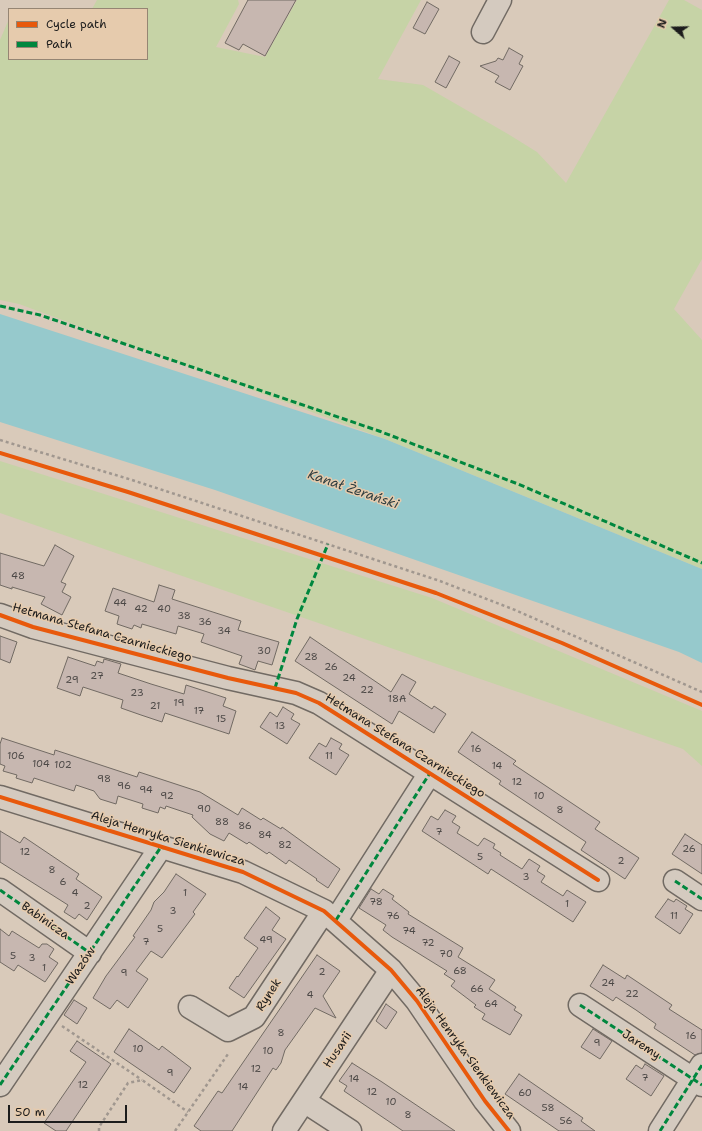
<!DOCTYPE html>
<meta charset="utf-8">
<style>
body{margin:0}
#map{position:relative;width:702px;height:1131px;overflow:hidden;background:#d9caba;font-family:"Shantell Sans",sans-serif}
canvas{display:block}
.legend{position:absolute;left:8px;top:8px;width:140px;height:52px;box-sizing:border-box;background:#e6cbad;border:1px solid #958573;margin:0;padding:5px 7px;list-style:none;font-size:12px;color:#1c1c1c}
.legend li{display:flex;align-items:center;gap:8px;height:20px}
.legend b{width:20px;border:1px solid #958573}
.north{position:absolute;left:654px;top:8px;width:40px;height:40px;-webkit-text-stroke:3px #e6cbad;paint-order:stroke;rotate:290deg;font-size:11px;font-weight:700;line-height:16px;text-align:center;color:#1c1c1c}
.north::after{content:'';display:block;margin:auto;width:14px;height:18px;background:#1c1c1c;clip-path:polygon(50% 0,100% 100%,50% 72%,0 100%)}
.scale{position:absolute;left:8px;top:1105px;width:119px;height:18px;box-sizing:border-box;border:2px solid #1c1c1c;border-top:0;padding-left:5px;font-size:12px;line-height:14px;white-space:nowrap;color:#1c1c1c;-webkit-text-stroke:3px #e6cbad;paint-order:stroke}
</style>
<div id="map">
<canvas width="702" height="1131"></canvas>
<ul class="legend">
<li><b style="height:5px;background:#e8590c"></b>Cycle path</li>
<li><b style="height:5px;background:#00873e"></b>Path</li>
</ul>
<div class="north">N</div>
<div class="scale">50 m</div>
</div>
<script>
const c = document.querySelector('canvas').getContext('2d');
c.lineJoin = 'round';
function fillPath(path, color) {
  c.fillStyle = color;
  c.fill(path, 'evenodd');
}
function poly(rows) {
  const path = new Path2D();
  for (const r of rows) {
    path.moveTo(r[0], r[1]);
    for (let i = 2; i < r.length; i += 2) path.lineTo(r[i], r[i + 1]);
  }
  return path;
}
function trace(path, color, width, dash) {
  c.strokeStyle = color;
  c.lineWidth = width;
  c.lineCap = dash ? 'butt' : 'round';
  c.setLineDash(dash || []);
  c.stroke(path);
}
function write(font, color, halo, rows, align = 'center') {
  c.font = font + ' "Shantell Sans",sans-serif';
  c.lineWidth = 3;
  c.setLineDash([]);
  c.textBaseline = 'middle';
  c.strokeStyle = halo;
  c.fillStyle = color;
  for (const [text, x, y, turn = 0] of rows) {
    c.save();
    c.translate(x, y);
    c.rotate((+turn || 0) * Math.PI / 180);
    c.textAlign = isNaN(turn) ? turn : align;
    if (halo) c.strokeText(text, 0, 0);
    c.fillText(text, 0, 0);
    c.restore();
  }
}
fillPath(poly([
 [97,0,238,0,239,4,216,47,265,57,297,0,421,0,378,79,423,85,508,134,537,152,566,183,669,0,684,0,702,10,702,259,674,309,702,340,702,569,385,439,19,304,0,300,0,40,9,19,9,59,147,59,147,9,92,9],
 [0,461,432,598,702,711,702,766,683,749,0,513]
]), '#c6d3a6');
fillPath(poly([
 [0,314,385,439,702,569,702,663,679,652,215,490,0,422]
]), '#96c9cc');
const building = poly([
 [248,0,296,0,265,56,243,44,239,50,225,43,248,0],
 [427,2,439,9,425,34,413,28,427,2],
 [509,48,523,56,519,64,523,66,510,90,495,82,499,76,480,66,496,61,498,58,503,60,509,48],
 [449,56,460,62,446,88,435,82,449,56],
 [55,545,74,556,61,582,66,584,62,592,71,597,62,615,41,604,45,597,12,587,12,589,0,585,0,553,44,566,55,545],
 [159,585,175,590,172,599,241,621,238,630,279,642,272,665,258,661,255,670,239,664,242,656,201,642,204,634,178,626,176,634,142,624,141,628,134,625,132,629,117,624,119,616,105,611,113,588,154,602,159,585],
 [0,636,17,642,10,663,0,659,0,636],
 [310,637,391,692,402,674,416,682,409,694,432,709,434,706,446,714,436,729,434,733,399,711,392,724,295,661,310,637],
 [68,657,95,666,97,661,103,663,104,659,121,664,118,673,151,684,184,694,186,685,226,698,223,706,236,711,229,734,165,713,162,722,141,715,121,708,123,700,83,687,80,696,57,688,68,657],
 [283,707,294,714,291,719,300,724,287,744,260,727,270,712,277,717,283,707],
 [472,732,516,761,513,764,600,822,595,829,639,858,625,879,581,850,586,842,499,784,501,781,458,752,472,732],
 [2,738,54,755,55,750,137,777,139,772,200,792,238,815,242,808,261,820,263,818,281,829,282,827,340,869,328,888,316,880,317,879,289,860,286,864,269,852,267,854,249,842,247,844,229,833,224,841,210,834,192,817,193,815,166,806,165,809,160,807,158,813,142,808,143,804,118,796,116,804,100,799,94,791,76,785,74,791,34,778,32,783,16,778,17,775,3,771,5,766,0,764,0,744,2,738],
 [331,738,342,744,339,749,349,755,336,775,309,758,319,743,326,747,331,738],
 [445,810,456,816,452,822,460,827,457,833,478,846,484,838,495,844,493,848,501,853,500,855,522,869,529,859,540,866,537,871,545,876,541,882,563,896,567,890,586,902,573,922,491,869,488,874,422,831,431,816,438,820,445,810],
 [0,831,20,843,24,837,79,874,76,879,102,897,87,920,79,914,75,919,64,912,68,905,0,862,0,831],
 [685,834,702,845,702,874,672,854,685,834],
 [176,874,206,894,193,912,195,914,162,958,151,951,136,971,148,979,128,1008,117,1000,110,1009,93,998,106,976,135,937,133,936,151,910,154,902,164,892,176,874],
 [371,889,379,894,383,889,394,896,392,899,409,912,408,914,463,948,458,957,495,980,489,989,516,1007,514,1010,522,1015,510,1035,482,1019,485,1014,474,1007,476,1005,451,986,455,981,444,974,447,971,392,937,383,930,386,925,359,908,371,889],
 [668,899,674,902,676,899,687,906,685,909,693,914,680,934,655,917,668,899],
 [266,907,280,918,272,930,286,939,244,998,229,988,237,976,238,977,258,948,244,938,266,907],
 [0,929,9,936,12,931,39,948,42,944,47,944,54,949,49,957,58,963,45,982,18,965,14,971,0,962,0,929],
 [317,955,340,971,323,996,336,1018,315,1008,285,1050,281,1063,276,1070,273,1068,232,1131,201,1131,194,1126,218,1091,222,1093,317,955],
 [603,965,625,979,627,975,672,1005,669,1009,702,1030,702,1053,695,1055,654,1028,656,1024,636,1010,616,997,613,1001,590,986,603,965],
 [74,1000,87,1008,77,1024,64,1015,74,1000],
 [386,1004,397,1012,386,1029,376,1021,386,1004],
 [129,1029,159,1050,162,1046,191,1068,174,1093,114,1052,129,1029],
 [593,1029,612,1041,600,1059,581,1047,593,1029],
 [77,1041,111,1064,66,1131,56,1131,44,1123,86,1062,70,1051,77,1041],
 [352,1063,382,1082,455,1131,403,1131,344,1091,347,1086,339,1081,352,1063],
 [645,1064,664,1076,651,1096,626,1079,636,1065,642,1069,645,1064],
 [519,1074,583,1118,581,1121,595,1131,559,1131,505,1094,519,1074]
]);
fillPath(building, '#c7b7b0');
trace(building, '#716a63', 1);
const minor = poly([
 [483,32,500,0],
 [0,615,33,627,228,678,296,693,319,703,598,880],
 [0,797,243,872,324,911,391,970,417,1001,485,1101,509,1131],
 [675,881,702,899],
 [0,890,90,953],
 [336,920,430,773],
 [580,1005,702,1085],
 [190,1007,228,1030,254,1017,324,911],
 [0,1085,161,847],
 [304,1101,350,1131],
 [284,1131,391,970],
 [660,1131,702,1065]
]);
trace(minor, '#716a63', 25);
trace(poly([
 [0,440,132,480,440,581,515,610,702,692],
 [62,1026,142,1080],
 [99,1131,99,1127,128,1083,142,1080,188,1112],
 [175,1131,228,1054]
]), '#a0978f', 2.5, [3, 3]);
trace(minor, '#d4cabf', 22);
trace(poly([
 [0,306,40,315,379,431,518,484,702,563],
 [275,688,297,619,328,544],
 [675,881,702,899],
 [0,890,90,953],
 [336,920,430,773],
 [580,1005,702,1085],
 [0,1085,161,847,164,848],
 [660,1131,702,1065]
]), '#00873e', 3, [6, 3]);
trace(poly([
 [0,453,128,492,436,593,562,643,702,705],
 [0,615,33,627,228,678,296,693,319,703,598,880],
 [0,797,243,872,324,911,391,970,417,1001,485,1101,509,1131]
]), '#e8590c', 4);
write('10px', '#4c4846', null, [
 ["48",18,576],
 ["44",120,603],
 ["42",141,609],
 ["40",164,609],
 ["38",184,616],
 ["36",205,622],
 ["34",224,631],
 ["30",264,651],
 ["28",311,657],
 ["26",331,667],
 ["27",97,676],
 ["24",349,678],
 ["29",72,680],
 ["22",367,690],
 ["23",137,693],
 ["18A",397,699],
 ["19",179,703],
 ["21",155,706],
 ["17",199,711],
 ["15",221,719],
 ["13",280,726],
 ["16",476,749],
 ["106",16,756],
 ["11",329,756],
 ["104",41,764],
 ["102",63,765],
 ["14",497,766],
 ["98",104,779],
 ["12",517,782],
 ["96",124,786],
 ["94",146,790],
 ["92",167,796],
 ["10",539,796],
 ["90",204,809],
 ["8",560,810],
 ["88",222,822],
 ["86",245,826],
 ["7",439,832],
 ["84",265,835],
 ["82",285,845],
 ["26",689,849],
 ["12",25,852],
 ["5",480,857],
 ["2",621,861],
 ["8",52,870],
 ["3",526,877],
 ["6",63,882],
 ["4",75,893],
 ["1",185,893],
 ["78",376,902],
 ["1",567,904],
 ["2",87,906],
 ["3",173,911],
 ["76",393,916],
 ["11",674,916],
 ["5",160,929],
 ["74",409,931],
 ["49",266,940],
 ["7",146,942],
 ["72",428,943],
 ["70",446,954],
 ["5",13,956],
 ["3",32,958],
 ["1",44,968],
 ["68",460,971],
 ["2",322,972],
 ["9",124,973],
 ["24",608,983],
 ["66",477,989],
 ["22",632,994],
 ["4",310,995],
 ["64",491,1004],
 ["8",281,1033],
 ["16",691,1036],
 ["9",597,1043],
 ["10",138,1049],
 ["10",268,1051],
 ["12",256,1069],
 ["9",170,1073],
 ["7",645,1078],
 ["14",354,1079],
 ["12",83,1085],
 ["14",243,1087],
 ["12",372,1092],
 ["60",525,1093],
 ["10",391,1102],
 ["58",548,1108],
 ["8",408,1115],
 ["56",566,1121]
]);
write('12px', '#1c1c1c', '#e6cbad', [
 ["Hetmana Stefana Czarnieckiego",102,633,16],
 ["Hetmana Stefana Czarnieckiego",405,746,32],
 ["Aleja Henryka Sienkiewicza",168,839,17],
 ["Babinicza",45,921,35],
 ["Wazów",81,966,-56],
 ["Rynek",269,995,-57],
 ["Jaremy",641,1045,33],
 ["Husarii",338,1050,-56],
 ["Aleja Henryka Sienkiewicza",465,1053,54]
]);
write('italic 13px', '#2f3f41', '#e6cbad', [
 ["Kanał Żerański",353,490,19]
]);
</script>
